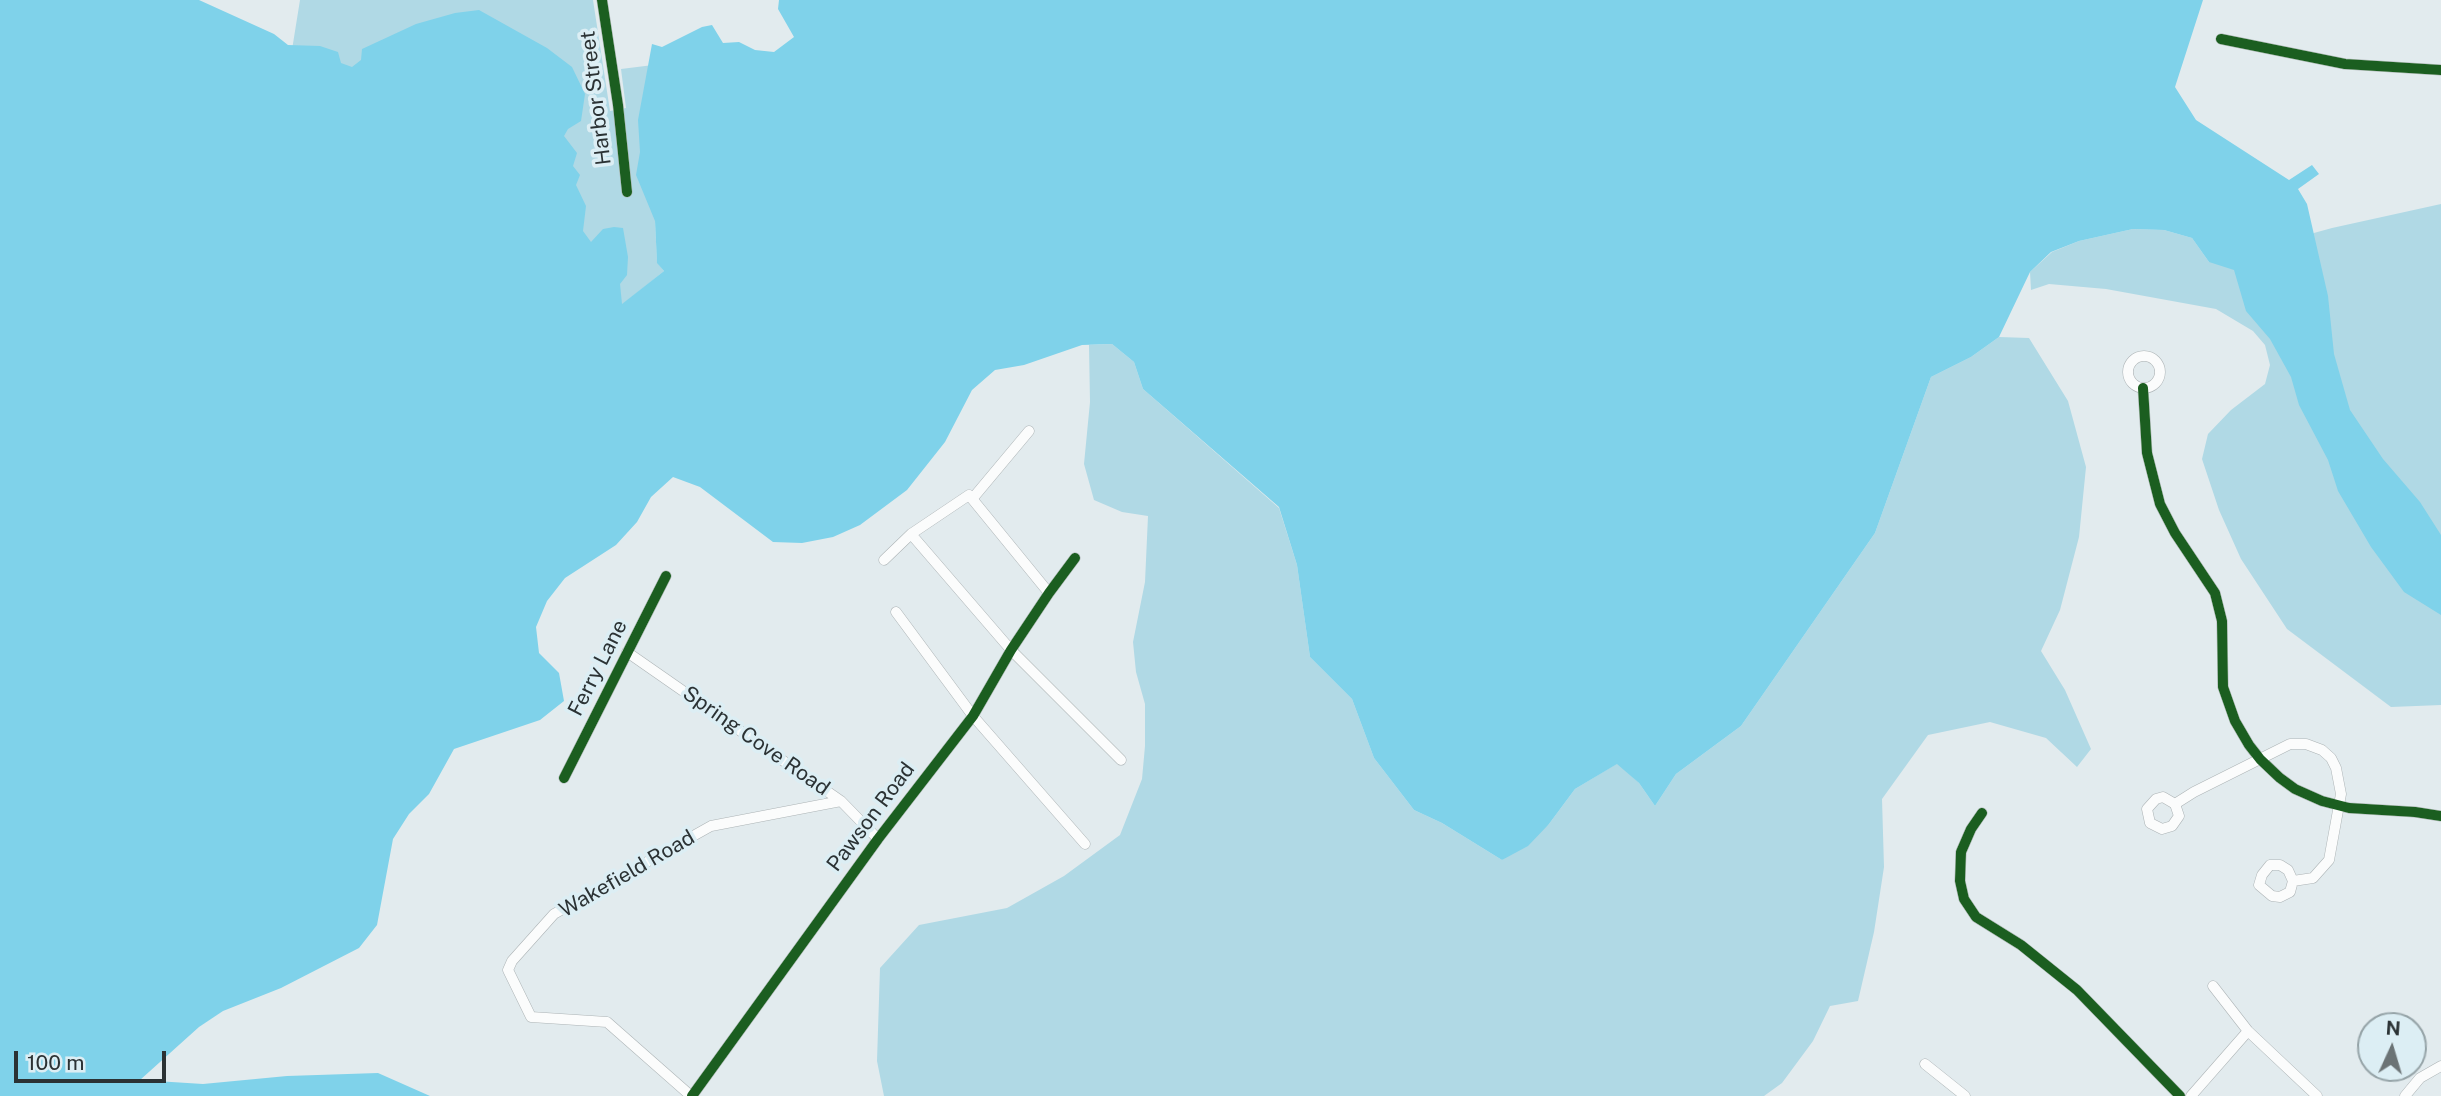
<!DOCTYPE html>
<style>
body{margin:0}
#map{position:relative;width:2441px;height:1096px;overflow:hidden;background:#e2ebee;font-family:"Public Sans",sans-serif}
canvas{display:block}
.north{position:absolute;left:2357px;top:1012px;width:70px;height:70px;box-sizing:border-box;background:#dceef4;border:2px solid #95a3a7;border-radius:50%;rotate:4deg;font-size:19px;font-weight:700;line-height:28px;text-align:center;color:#2b3234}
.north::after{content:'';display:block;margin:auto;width:24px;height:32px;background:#6b7375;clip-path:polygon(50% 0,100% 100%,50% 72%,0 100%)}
.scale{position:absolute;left:14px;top:1051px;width:152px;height:32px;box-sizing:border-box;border:4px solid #2b3234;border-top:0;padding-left:9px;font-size:21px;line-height:24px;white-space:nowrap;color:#2b3234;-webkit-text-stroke:5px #dceef4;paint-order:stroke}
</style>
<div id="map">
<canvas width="2441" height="1096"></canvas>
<div class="north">N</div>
<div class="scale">100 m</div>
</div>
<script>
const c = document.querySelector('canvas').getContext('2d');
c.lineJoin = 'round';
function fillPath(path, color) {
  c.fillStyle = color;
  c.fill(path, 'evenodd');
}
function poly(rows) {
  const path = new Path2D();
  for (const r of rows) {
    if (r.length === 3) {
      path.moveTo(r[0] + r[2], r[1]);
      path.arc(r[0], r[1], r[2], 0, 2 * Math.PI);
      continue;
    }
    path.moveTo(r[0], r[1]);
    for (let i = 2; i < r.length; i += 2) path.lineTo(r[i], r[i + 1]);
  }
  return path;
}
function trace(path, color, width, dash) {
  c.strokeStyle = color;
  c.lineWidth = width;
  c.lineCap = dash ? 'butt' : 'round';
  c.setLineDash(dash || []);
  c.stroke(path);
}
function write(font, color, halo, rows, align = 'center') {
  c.font = font + ' "Public Sans",sans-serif';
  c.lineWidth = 7;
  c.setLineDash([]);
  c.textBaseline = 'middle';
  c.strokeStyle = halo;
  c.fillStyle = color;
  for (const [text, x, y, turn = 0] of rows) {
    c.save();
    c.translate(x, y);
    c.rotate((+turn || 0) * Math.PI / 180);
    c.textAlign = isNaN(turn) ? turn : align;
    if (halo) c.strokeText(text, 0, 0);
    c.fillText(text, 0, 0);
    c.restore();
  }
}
fillPath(poly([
 [300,0,593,0,610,111,626,108,621,69,661,64,655,221,657,262,664,271,622,305,590,247,358,69,291,56],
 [2441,204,2441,705,2391,707,2287,629,2241,559,2219,510,2202,459,2208,434,2231,410,2265,384,2270,365,2265,345,2253,331,2216,309,2106,289,2049,284,2031,290,2030,272,2052,252,2079,241,2133,229,2164,230,2192,238,2209,262,2332,228],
 [1999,337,2029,338,2068,401,2086,467,2079,537,2060,610,2041,651,2065,690,2091,749,2077,767,2046,738,1990,722,1928,735,1882,799,1884,867,1874,932,1858,1001,1830,1006,1813,1041,1782,1083,1764,1096,884,1096,877,1061,880,968,919,925,1007,908,1064,876,1120,835,1142,779,1145,746,1145,704,1136,672,1133,642,1145,582,1148,516,1122,512,1094,500,1084,464,1090,402,1089,345,1112,344,1134,362,1143,389,1279,508,1297,565,1310,657,1352,699,1374,758,1414,810,1442,823,1502,860,1549,824,1575,789,1618,763,1639,783,1655,806,1676,774,1741,726,1875,533,1931,377,1971,357]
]), '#b0d9e5');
fillPath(poly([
 [0,0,199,0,274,34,288,45,320,46,338,52,341,63,352,67,361,60,362,49,416,24,455,13,479,10,547,48,572,67,585,94,581,121,568,129,564,136,577,153,573,166,580,175,576,185,586,206,583,231,591,242,603,229,614,227,623,228,628,257,627,275,620,284,622,304,664,271,657,263,655,221,636,175,640,152,638,120,652,44,662,47,702,27,712,25,723,43,739,42,755,50,774,52,794,37,778,9,779,0,2203,0,2175,87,2196,120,2289,180,2312,165,2319,174,2298,189,2307,204,2328,296,2334,354,2350,410,2383,459,2420,502,2441,535,2441,615,2404,592,2371,547,2338,491,2328,460,2299,405,2291,377,2270,339,2246,311,2234,270,2209,262,2192,238,2164,230,2133,229,2079,241,2051,252,2030,272,1999,337,1971,357,1931,377,1875,533,1741,726,1676,774,1655,806,1639,783,1617,764,1575,789,1549,824,1528,846,1502,860,1442,823,1414,810,1374,758,1352,699,1310,657,1297,565,1279,507,1143,389,1134,362,1112,344,1082,345,1024,365,995,370,972,390,945,442,907,490,860,525,833,537,802,543,773,542,700,487,673,477,651,497,637,522,616,545,565,578,547,601,536,627,539,653,559,673,564,701,540,720,454,749,429,794,409,814,393,839,377,925,359,948,281,988,223,1011,199,1027,140,1080,203,1084,287,1076,378,1073,430,1096,0,1096]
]), '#7fd2ea');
const minor = poly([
 [602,0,618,105,627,192],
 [2221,39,2345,64,2441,70],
 [2144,372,16],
 [2143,388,2147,453,2160,504,2175,533,2215,593,2222,621,2223,687,2235,721,2249,745,2260,759,2280,778,2295,789,2322,801,2349,808,2415,812,2441,816],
 [973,498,1029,431],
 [911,534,1011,650,1121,760],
 [884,560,911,534,969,495,1049,593],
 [896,612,973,716,1085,844],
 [627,652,841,801,878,839],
 [564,778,666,576],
 [2175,804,2179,816,2172,826,2162,829,2150,823,2147,809,2156,799,2163,797,2175,804,2194,792,2290,744,2306,744,2322,750,2331,758,2336,768,2341,794,2329,860,2313,878,2293,881],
 [1982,813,1971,829,1961,852,1960,881,1964,899,1976,917,2021,945,2077,990,2180,1096],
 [2270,865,2280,865,2288,870,2293,881,2290,892,2280,897,2272,896,2259,885,2262,875,2270,865],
 [2213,986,2248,1031,2317,1096],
 [1925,1064,1965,1096],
 [691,1096,607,1022,531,1017,508,970,512,961,554,914,711,826,841,801],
 [692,1096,878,839,973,716,1011,650,1049,593,1075,558],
 [2191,1096,2248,1031],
 [2405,1096,2420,1078,2441,1066]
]);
trace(minor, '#acb3b5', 11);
trace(minor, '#fbfcfc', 10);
trace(poly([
 [602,0,618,105,627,192],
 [2221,39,2345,64,2441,70],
 [2143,388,2147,453,2160,504,2175,533,2215,593,2222,621,2223,687,2235,721,2249,745,2260,759,2280,778,2295,789,2322,801,2349,808,2415,812,2441,816],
 [564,778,666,576],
 [1982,813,1971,829,1961,852,1960,881,1964,899,1976,917,2021,945,2077,990,2180,1096],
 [692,1096,878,839,973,716,1011,650,1049,593,1075,558]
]), '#1b5e20', 10);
write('21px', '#2b3234', '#dceef4', [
 ["Harbor Street",596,98,-97],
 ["Ferry Lane",598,668,-63],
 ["Spring Cove Road",756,741,35],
 ["Pawson Road",871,817,-53],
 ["Wakefield Road",627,874,-30]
]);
</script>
